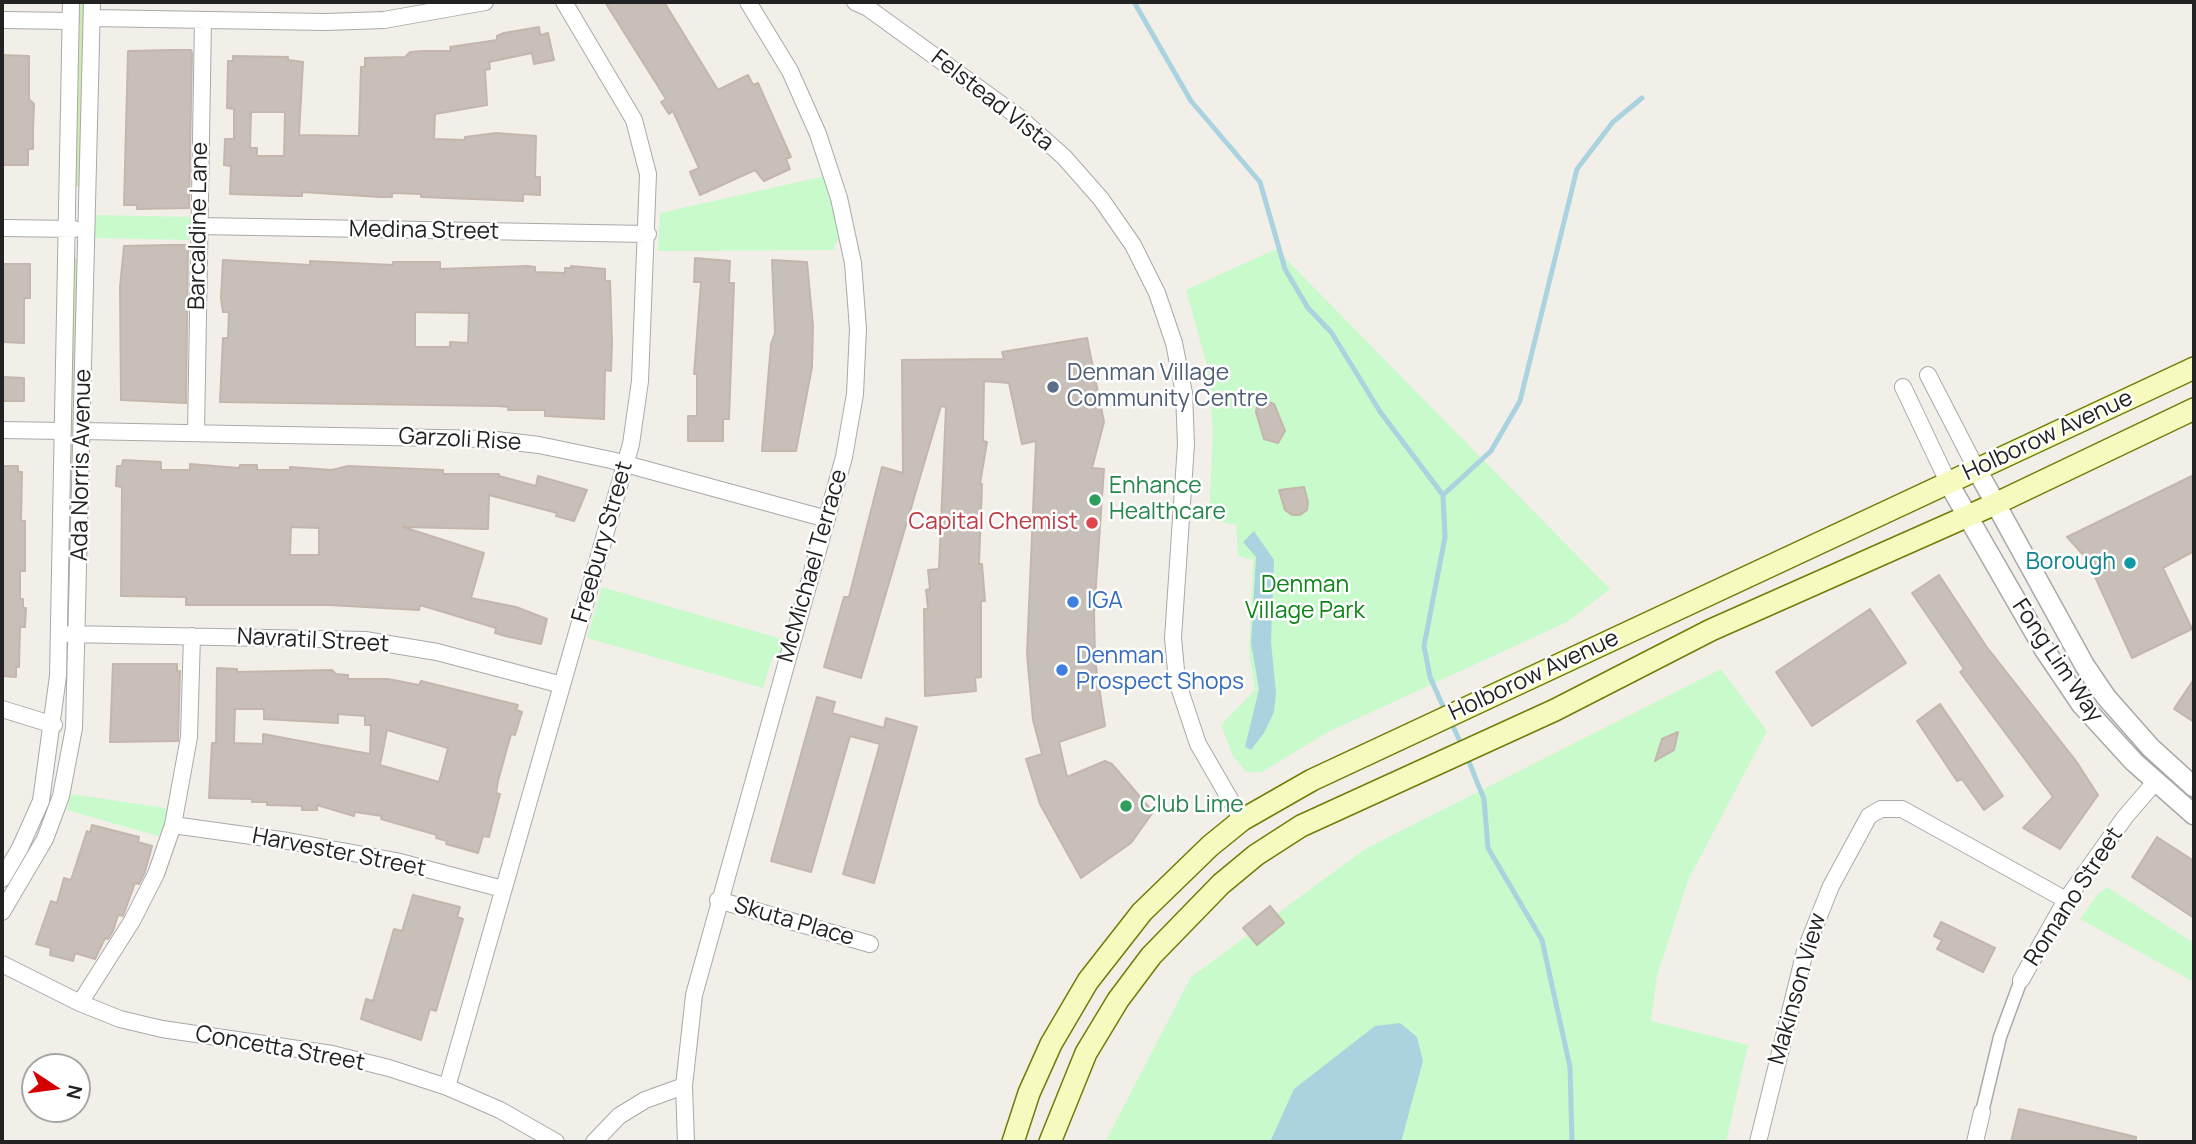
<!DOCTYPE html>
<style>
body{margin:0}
#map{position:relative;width:2196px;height:1144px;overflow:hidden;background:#f2efe9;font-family:Manrope,sans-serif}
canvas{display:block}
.frame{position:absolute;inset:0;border:4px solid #222;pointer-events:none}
.north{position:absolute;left:21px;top:1053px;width:70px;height:70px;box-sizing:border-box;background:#fff;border:2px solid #a7a7a7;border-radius:50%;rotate:103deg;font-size:19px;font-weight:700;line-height:28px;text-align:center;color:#222}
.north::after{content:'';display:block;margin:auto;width:24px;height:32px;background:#d40000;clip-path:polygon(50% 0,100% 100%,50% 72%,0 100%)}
</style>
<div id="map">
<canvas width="2196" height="1144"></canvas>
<div class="frame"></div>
<div class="north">N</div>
</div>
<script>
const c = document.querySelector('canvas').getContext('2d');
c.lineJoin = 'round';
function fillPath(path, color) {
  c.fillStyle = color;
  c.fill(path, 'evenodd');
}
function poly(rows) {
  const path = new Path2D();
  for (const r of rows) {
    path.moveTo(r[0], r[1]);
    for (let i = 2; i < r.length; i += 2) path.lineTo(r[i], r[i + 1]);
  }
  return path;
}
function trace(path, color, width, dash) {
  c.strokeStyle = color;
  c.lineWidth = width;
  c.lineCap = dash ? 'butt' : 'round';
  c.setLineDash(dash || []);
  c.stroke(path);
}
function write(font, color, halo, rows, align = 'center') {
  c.font = font + ' Manrope,sans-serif';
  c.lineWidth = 5;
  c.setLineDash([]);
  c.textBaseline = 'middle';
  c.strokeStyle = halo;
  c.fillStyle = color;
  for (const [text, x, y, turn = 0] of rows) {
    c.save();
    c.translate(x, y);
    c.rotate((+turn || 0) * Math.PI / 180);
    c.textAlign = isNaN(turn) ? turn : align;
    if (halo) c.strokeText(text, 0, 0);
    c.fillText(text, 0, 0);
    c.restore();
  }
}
fillPath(poly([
 [75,2,85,2,82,186,72,186],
 [73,255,80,263,70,611,67,605]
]), '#cdebb0');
fillPath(poly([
 [825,176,840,239,834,245,835,250,658,251,660,213],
 [93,215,195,217,194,240,92,238],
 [1276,249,1610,589,1567,622,1328,732,1262,772,1246,772,1233,756,1221,725,1255,690,1249,652,1253,560,1238,556,1236,525,1209,519,1213,429,1206,362,1186,290],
 [602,587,785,640,781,653,773,656,763,688,587,638],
 [1721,669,1767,731,1688,880,1657,976,1651,1021,1748,1045,1726,1142,1105,1142,1191,977,1365,849],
 [71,794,172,809,165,838,67,810],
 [2107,887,2194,943,2194,982,2080,919,2097,895]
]), '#c8facc');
fillPath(poly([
 [1254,531,1274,560,1271,642,1276,693,1274,712,1264,733,1251,750,1245,747,1259,689,1251,643,1256,557,1243,542],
 [1400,1023,1417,1037,1423,1061,1401,1142,1270,1142,1294,1089,1375,1026]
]), '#aad3df');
trace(poly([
 [1134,2,1191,101,1260,182,1285,269,1308,308,1331,332,1381,413,1443,495,1445,537,1424,646,1430,677,1446,713],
 [1443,495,1491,451,1520,401,1577,169,1613,122,1642,98],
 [1451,722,1463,748],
 [1467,757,1484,799,1488,848,1542,940,1570,1067,1572,1142]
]), '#aad3df', 5);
const building = poly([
 [605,2,664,2,718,90,748,75,753,85,758,83,791,157,786,159,790,169,764,181,755,170,700,195,690,172,699,168,673,111,669,114,661,102,666,99,605,2],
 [539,27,540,35,548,33,554,60,534,64,532,53,489,62,490,69,485,70,487,105,435,114,434,139,465,140,465,137,496,133,536,136,535,177,540,177,540,195,523,194,523,201,421,197,421,194,392,193,392,197,380,197,302,192,302,196,293,196,230,194,231,166,224,165,225,139,234,139,234,109,227,108,228,61,233,61,233,56,288,57,288,60,303,62,299,135,359,136,361,67,365,67,365,58,405,57,410,52,423,51,451,51,450,47,497,40,497,36,504,33,539,27],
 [251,112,285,112,284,156,257,156,257,148,250,148,251,112],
 [173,50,191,50,192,53,189,208,137,209,137,205,124,205,128,51,173,50],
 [2,55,29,56,29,99,34,104,33,129,33,149,28,149,28,165,2,165,2,55],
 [170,245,188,245,186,403,121,400,120,287,124,246,170,245],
 [695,258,730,261,729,283,734,283,729,419,723,419,723,441,688,441,688,416,697,416,697,374,694,374,701,282,694,282,695,258],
 [223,260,310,265,310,261,393,265,393,262,440,262,440,269,528,266,535,267,535,272,565,273,565,268,571,268,571,266,605,269,605,281,610,281,612,342,611,371,605,370,604,419,545,416,545,410,508,410,509,407,498,406,220,402,223,338,228,338,229,312,223,312,221,298,223,260],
 [415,312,469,313,468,343,450,342,450,347,415,347,415,312],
 [772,260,807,262,813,326,812,367,796,451,762,451,771,344,775,333,772,260],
 [2,264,30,264,30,298,24,298,24,343,2,342,2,264],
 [1087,338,1104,422,1092,468,1104,469,1094,613,1095,660,1105,726,1059,742,1067,777,1105,761,1112,764,1153,812,1131,843,1081,878,1040,804,1026,759,1042,754,1033,720,1027,654,1036,441,1022,444,1009,383,984,381,983,441,987,442,980,484,982,484,979,564,982,564,985,601,981,601,981,677,975,678,976,691,925,696,924,609,928,609,926,590,930,589,928,570,939,569,946,407,941,406,861,678,824,667,844,597,849,597,882,467,903,473,902,360,1004,359,1002,352,1087,338],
 [2,377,24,378,24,401,2,401,2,377],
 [1266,401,1274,404,1285,431,1278,443,1264,439,1256,412,1257,406,1266,401],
 [123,460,161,462,161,470,190,470,190,464,239,468,240,465,257,465,257,470,290,470,290,467,332,470,348,466,443,470,443,474,499,474,499,476,536,486,538,476,587,490,574,521,556,516,557,513,489,495,488,529,403,527,484,553,471,598,516,607,547,619,541,644,505,636,495,633,496,628,420,605,419,610,329,605,186,605,186,597,121,596,122,487,116,486,117,466,122,466,123,460],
 [291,527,319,528,319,555,290,555,291,527],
 [2,466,18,466,18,472,22,472,21,521,25,521,25,571,20,571,20,599,23,599,23,608,26,608,25,627,20,627,19,667,16,667,16,677,2,676,2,466],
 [2194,475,2194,551,2163,568,2192,629,2132,658,2087,559,2067,537,2194,475],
 [1304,487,1308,502,1307,510,1300,515,1292,515,1285,510,1279,490,1304,487],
 [1939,575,1986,646,2076,761,2098,795,2060,849,2023,828,2053,797,1960,672,1964,669,1912,593,1939,575],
 [1870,609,1906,663,1812,726,1776,672,1870,609],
 [113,664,177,664,177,671,180,671,178,741,110,742,113,664],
 [217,668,237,669,237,672,332,670,336,674,348,675,348,679,388,679,419,685,421,681,518,705,516,710,522,712,515,735,511,734,498,781,496,793,500,794,489,837,483,836,478,853,446,844,447,841,436,838,437,835,381,819,382,816,355,812,354,816,317,805,317,810,302,810,302,806,267,805,267,802,252,802,252,799,209,798,212,743,216,743,217,668],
 [235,709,264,709,264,719,338,723,338,714,365,716,365,725,371,725,370,754,263,734,263,744,234,743,235,709],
 [387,730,448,748,439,782,380,765,387,730],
 [2194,679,2194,722,2174,709,2194,679],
 [817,697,835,702,832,713,884,728,886,718,917,727,874,883,843,874,880,744,850,736,811,872,771,861,817,697],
 [1940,704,2003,796,1984,810,1962,779,1957,781,1917,721,1940,704],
 [1678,732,1674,750,1655,761,1662,739,1678,732],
 [92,825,139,837,138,842,152,846,145,872,139,884,135,883,123,916,118,915,113,931,108,939,105,938,95,959,75,953,73,961,50,955,51,948,36,944,51,901,57,903,64,878,71,880,87,831,90,833,92,825],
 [2157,837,2194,861,2194,918,2132,877,2157,837],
 [413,895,460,907,457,917,463,919,436,1011,430,1009,421,1040,361,1019,366,999,373,1001,394,929,402,931,413,895],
 [1270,906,1284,923,1257,945,1243,928,1270,906],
 [1941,922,1995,948,1983,972,1937,949,1942,940,1934,936,1941,922],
 [2019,1109,2136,1137,2136,1142,2011,1142,2019,1109]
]);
fillPath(building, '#c7bfb8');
trace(building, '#c4b6ab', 2);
const pedestrian = poly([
 [1982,1112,2000,1037,2021,980]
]);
const minor = poly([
 [855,2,868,8,1020,118,1064,157,1101,199,1133,245,1157,293,1174,343,1184,393,1186,444,1173,638,1177,681,1198,744,1242,820],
 [92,18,325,22,384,20,485,2],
 [2,20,71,21],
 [199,226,648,234],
 [2,228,74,229],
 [1928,375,1977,470],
 [1903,387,1949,484],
 [2,430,62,431],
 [83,431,488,439,539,445,611,460,827,519],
 [196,433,203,20],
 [69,634,365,640,437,652,562,685],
 [2,709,54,725],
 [173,825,288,841,396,861,503,889],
 [2,879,20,848,41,801,58,676,71,2],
 [718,900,870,944],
 [2,912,45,839,61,796,74,728,92,2],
 [2,964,80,1003,120,1019,162,1029,332,1054,389,1068,447,1087,500,1110,556,1142],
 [2021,980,2066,900,2125,817,2156,781],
 [80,1003,132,921,156,874,173,825,189,737,192,636],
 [447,1087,631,444,640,381,648,174,634,120,564,2],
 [594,1142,619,1116,645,1100,684,1086],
 [686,1142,684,1086,694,995,844,457,855,394,858,329,853,263,839,198,818,134,790,71,748,2],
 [1758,1142,1805,951,1831,886,1869,816,1881,809,1902,809,2066,900],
 [1975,1142,1982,1112]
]);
const tertiary = poly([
 [1977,470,2085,666,2106,697,2151,748,2194,787],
 [1949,484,2044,649,2081,704,2134,762,2194,815]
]);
const secondary = poly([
 [1013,1142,1029,1093,1051,1044,1088,981,1142,912,1210,846,1242,820,1312,780,2194,368],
 [1050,1142,1086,1053,1118,1000,1151,956,1221,884,1256,855,1301,826,1555,710,1711,630,1995,504,2194,409]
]);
trace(pedestrian, '#a9a9a9', 15);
trace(minor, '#a9a9a9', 18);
trace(tertiary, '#a9a9a9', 22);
trace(secondary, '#707d05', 24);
trace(pedestrian, '#fff', 12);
trace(minor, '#fff', 16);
trace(tertiary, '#fff', 19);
trace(secondary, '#f7fabf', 21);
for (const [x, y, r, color] of [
 [1053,387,7,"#5c6f8a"],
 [1095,500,7,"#2e9e5b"],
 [1092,523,7,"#e0444e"],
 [2130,563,7,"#0f9aa8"],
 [1073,602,7,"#3f7fe0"],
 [1062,670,7,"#3f7fe0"],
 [1126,806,7,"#2e9e5b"]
]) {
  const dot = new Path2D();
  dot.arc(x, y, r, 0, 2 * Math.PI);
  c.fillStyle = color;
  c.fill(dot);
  trace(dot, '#fff', 2.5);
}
write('23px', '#222', '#fff', [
 ["Felstead Vista",992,101,38],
 ["Barcaldine Lane",199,226,-89],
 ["Medina Street",424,231,1],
 ["Holborow Avenue",2048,436,-25],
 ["Garzoli Rise",460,440,3],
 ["Ada Norris Avenue",82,465,-89],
 ["Freebury Street",603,542,-74],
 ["McMichael Terrace",813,566,-74],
 ["Navratil Street",313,641,3],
 ["Fong Lim Way",2057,661,56],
 ["Holborow Avenue",1534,676,-25],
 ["Harvester Street",339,853,11],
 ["Romano Street",2074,897,-57],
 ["Skuta Place",794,922,16],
 ["Makinson View",1798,989,-74],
 ["Concetta Street",280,1049,10]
]);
write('23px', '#4e5e75', '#fff', [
 ["Denman Village",1067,374],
 ["Community Centre",1067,400]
], 'left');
write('23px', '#27864d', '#fff', [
 ["Enhance",1109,487],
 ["Healthcare",1109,513],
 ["Club Lime",1140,806]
], 'left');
write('23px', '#be3a42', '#fff', [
 ["Capital Chemist",1078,523]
], 'right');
write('23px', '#0d838f', '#fff', [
 ["Borough",2116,563]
], 'right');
write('23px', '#0c8416', '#fff', [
 ["Denman",1305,586],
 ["Village Park",1305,612]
]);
write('23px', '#366cbe', '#fff', [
 ["IGA",1087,602],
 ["Denman",1076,657],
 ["Prospect Shops",1076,683]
], 'left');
</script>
